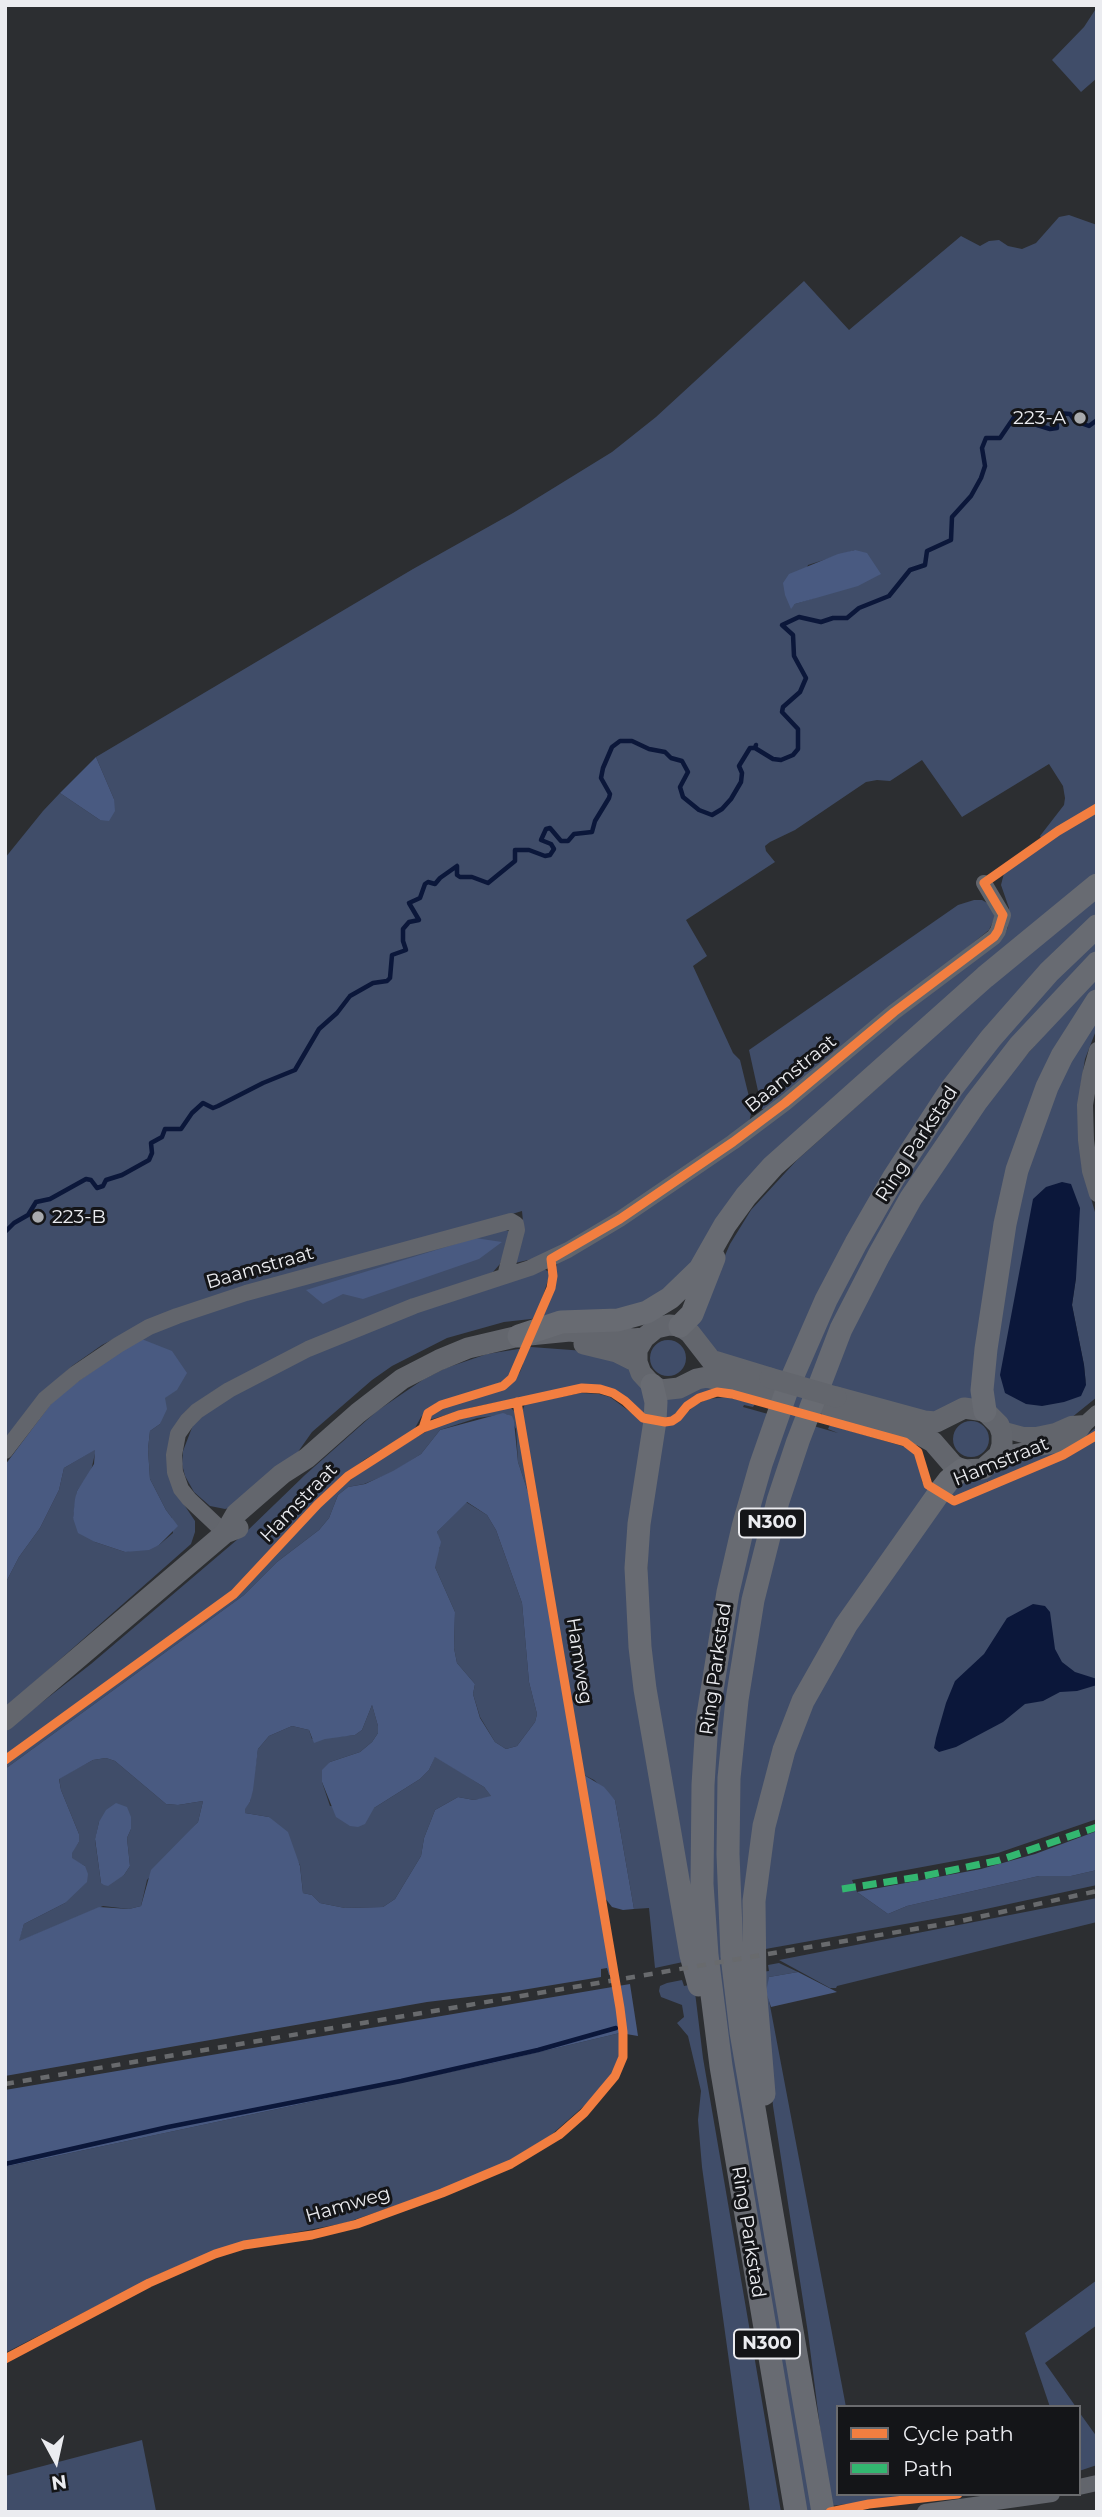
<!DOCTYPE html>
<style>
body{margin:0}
#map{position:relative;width:1102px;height:2517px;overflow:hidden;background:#2c2e31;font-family:Montserrat,sans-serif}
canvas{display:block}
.frame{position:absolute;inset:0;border:7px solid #ebecf0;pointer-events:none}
.legend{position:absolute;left:836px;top:2405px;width:245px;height:91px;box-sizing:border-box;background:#141518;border:2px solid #6a6b6e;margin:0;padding:9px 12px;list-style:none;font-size:21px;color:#ebecf0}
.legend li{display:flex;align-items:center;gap:14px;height:35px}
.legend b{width:35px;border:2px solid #6a6b6e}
.north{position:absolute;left:21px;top:2426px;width:70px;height:70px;-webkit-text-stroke:5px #141518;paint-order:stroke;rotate:172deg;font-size:19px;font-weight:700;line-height:28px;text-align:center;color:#ebecf0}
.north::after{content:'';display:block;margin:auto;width:24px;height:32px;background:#ebecf0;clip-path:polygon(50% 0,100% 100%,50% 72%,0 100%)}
</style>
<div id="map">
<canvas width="1102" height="2517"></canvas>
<div class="frame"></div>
<ul class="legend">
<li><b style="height:9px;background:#f27e40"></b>Cycle path</li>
<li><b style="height:9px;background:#33b770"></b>Path</li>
</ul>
<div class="north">N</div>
</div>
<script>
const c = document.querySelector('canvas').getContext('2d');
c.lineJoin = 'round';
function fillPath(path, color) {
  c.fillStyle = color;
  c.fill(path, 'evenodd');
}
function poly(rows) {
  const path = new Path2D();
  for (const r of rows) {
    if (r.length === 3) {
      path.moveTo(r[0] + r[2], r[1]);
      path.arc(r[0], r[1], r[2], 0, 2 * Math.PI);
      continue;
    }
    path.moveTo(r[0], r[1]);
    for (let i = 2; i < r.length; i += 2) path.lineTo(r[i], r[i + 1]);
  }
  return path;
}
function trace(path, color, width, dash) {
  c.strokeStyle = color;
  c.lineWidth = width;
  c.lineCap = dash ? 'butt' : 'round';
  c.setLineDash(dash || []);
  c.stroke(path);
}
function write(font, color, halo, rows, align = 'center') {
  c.font = font + ' Montserrat,sans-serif';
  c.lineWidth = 6;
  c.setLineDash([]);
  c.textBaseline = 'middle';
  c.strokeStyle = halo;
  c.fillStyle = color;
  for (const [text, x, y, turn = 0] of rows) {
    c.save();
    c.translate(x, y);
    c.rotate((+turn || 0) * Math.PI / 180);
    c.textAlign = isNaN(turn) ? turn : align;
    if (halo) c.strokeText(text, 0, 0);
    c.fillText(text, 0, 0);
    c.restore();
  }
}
fillPath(poly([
 [1097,7,1097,78,1081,92,1052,60,1084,27],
 [1069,215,1097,225,1097,804,1041,838,1040,836,1064,805,1065,798,1063,786,1049,764,962,817,922,760,890,781,877,780,866,782,795,830,770,842,765,846,766,851,775,862,686,920,707,956,693,966,733,1053,740,1060,752,1109,749,1123,588,1232,537,1258,515,1263,524,1232,522,1211,133,1329,102,1345,72,1366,48,1388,5,1441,5,858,43,811,60,793,100,820,114,799,96,757,413,569,513,513,612,452,656,417,804,281,849,330,961,236,980,246,989,241,999,240,1008,246,1022,249,1036,243,1059,217],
 [855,550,814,598,795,604,791,608,808,565],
 [1097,812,1097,882,837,1101,710,1244,648,1306,504,1322,447,1338,392,1366,372,1380,312,1432,293,1459,234,1507,225,1509,210,1506,194,1492,185,1476,182,1464,183,1451,193,1425,205,1414,225,1400,306,1357,395,1318,544,1269,549,1272,549,1277,542,1299,544,1303,548,1303,556,1285,556,1267,558,1262,887,1027,985,952,1005,934,1008,927,1009,908,1001,885,1004,873,1059,834],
 [1097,891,1097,915,1019,994,785,1373,722,1360,693,1328,730,1244,751,1210,797,1160,914,1055,943,1026],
 [974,900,982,900,989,904,995,917,989,930,767,1109,762,1109,749,1050,958,905],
 [1097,937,1097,953,1013,1042,795,1422,722,1797,816,2512,804,2512,725,2051,710,1900,713,1747,739,1574,778,1436,827,1314,941,1114,1019,1018],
 [1097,974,1097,993,1042,1087,975,1400,931,1415,825,1385,888,1254,982,1106],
 [1097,1008,1097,1028,1085,1059,1080,1090,1082,1167,1097,1219,1097,1397,1071,1418,1034,1431,1011,1425,995,1408,988,1395,1016,1197,1039,1122],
 [1046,1187,1076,1278,1072,1305,1084,1365,1086,1385],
 [495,1227,509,1231,510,1236,500,1264,493,1272,214,1391,189,1408,181,1417,179,1497,195,1521,195,1532,191,1544,5,1708,5,1584,19,1557,40,1528,59,1490,64,1468,96,1449,91,1471,77,1491,73,1518,95,1542,125,1552,159,1545,173,1533,172,1518,166,1510,150,1479,148,1449,150,1431,160,1424,164,1398,177,1389,139,1338,173,1321],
 [668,1358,18],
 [531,1347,585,1351,623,1362,644,1389,646,1415,621,1394,604,1387,592,1386,576,1387,474,1407,429,1420,430,1416,442,1408,508,1387,520,1372,523,1364,521,1360,516,1361,512,1373,503,1382,436,1403,421,1417,414,1430,364,1460,339,1479,252,1573,210,1609,5,1756,5,1731,91,1664,245,1533,305,1475,377,1411,424,1379,446,1368,487,1354],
 [701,1385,719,1389,701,1393,690,1399,672,1417,662,1417,665,1396],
 [581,1393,599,1394,610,1397,644,1422,636,1507,683,1962,655,1968,649,1908,634,1909,615,1800,594,1780,584,1775,522,1412,525,1404],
 [727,1397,755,1404,753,1407,744,1405,743,1407,768,1414,721,1594,699,1958,644,1643,651,1479,659,1424,675,1424,695,1405,708,1399],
 [506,1408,511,1408,516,1413,530,1498,518,1462,516,1429,507,1414,477,1418,440,1430,421,1454,393,1472,364,1484,348,1487,338,1495,329,1518,319,1530,277,1562,244,1595,5,1769,5,1765,189,1632,241,1591,328,1499,366,1467,439,1424],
 [971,1439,18],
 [810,1425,838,1433,828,1429,830,1425,909,1448,919,1460,922,1482,932,1493,799,1702,747,1949,740,1950,738,1777,760,1600],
 [1097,1427,1097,1430,1087,1438,1065,1450,989,1483,987,1481,987,1484,965,1493,957,1496,950,1495,950,1485,1011,1458,1078,1441],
 [1097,1439,1097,1819,998,1853,852,1880,857,1892,888,1914,907,1906,1039,1876,1071,1876,1097,1870,1097,1885,972,1912,760,1950,769,1823,779,1787,834,1655,945,1501,958,1503,1066,1457],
 [466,1502,487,1515,496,1530,522,1603,529,1682,537,1714,535,1722,517,1746,506,1749,495,1742,480,1717,473,1694,475,1684,457,1663,454,1648,455,1612,435,1567,435,1557,440,1547,437,1532],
 [372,1705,378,1726,378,1733,372,1742,360,1752,330,1762,322,1782,330,1806,374,1808,420,1779,429,1770,435,1756,484,1787,492,1797,474,1800,458,1797,435,1810,424,1838,421,1856,395,1899,383,1907,345,1908,320,1903,312,1895,303,1893,300,1865,269,1817,245,1813,245,1808,250,1802,258,1749,269,1736,292,1726,309,1730,312,1739,355,1735,362,1730],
 [106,1758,115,1761,166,1804,178,1805,203,1801,198,1822,147,1880,141,1906,129,1909,103,1906,18,1942,24,1924,65,1903,85,1866,72,1859,71,1853,79,1842,79,1834,61,1790,59,1778,93,1760],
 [99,1822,131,1829,127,1838,130,1866,124,1875,101,1883,95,1840],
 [1097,1898,1097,1922,837,1986,836,1988,830,1988,779,1960],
 [779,1963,798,1972,769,1977,768,1995,846,2407,838,2407,838,2494,869,2496,933,2494,830,2506,808,2333,773,2106,761,1972,769,1971,768,1965],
 [682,1980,684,1986,694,1984,703,2058,781,2512,750,2512,702,2167,698,2120,701,2091,688,2036,677,2023,684,2017,682,2005,661,1997,659,1991,660,1986,667,1983],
 [620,2033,619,2056,612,2074,601,2091,550,2136,503,2164,430,2194,345,2223,245,2242,211,2252,155,2276,5,2353,5,2167,494,2063],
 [1097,2280,1097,2325,1045,2363,1076,2407,1050,2407,1025,2333],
 [1079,2412,1097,2437,1097,2465,1079,2471],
 [142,2440,156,2511,5,2512,5,2476]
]), '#404d69');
fillPath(poly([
 [855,550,867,553,881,574,858,586,795,604,791,609,785,595,783,583,789,574,838,554],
 [96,757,114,799,115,811,109,821,100,820,60,793],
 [475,1238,502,1242,479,1259,363,1299,343,1294,323,1304,306,1290],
 [139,1338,172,1351,187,1373,177,1390,165,1398,167,1409,160,1424,150,1431,148,1449,150,1479,166,1510,178,1526,159,1545,149,1550,125,1552,95,1542,78,1533,73,1518,75,1499,77,1491,94,1464,95,1450,64,1468,59,1490,40,1528,19,1557,5,1584,5,1465,56,1397],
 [503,1413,512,1416,514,1421,518,1462,530,1498,611,1975,609,1975,607,1968,601,1969,601,1977,510,1992,427,2002,5,2076,5,1769,244,1595,277,1562,319,1530,329,1518,338,1495,348,1487,365,1484,393,1471,421,1454,440,1430],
 [467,1502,487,1515,496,1530,522,1603,529,1682,537,1714,535,1722,517,1746,506,1749,495,1742,480,1718,473,1694,475,1684,457,1663,454,1648,455,1612,435,1567,441,1542,437,1532],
 [372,1705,378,1726,378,1733,372,1742,360,1752,330,1762,322,1770,322,1782,336,1817,350,1826,358,1827,365,1824,374,1808,420,1779,429,1770,435,1757,484,1787,491,1796,474,1800,458,1797,435,1810,424,1838,421,1856,395,1899,383,1907,345,1908,320,1903,312,1895,303,1893,300,1866,288,1832,269,1817,245,1813,245,1809,250,1802,253,1790,258,1749,269,1736,292,1726,309,1730,314,1743,325,1739,355,1735,362,1730],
 [106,1758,115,1761,166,1804,178,1805,203,1801,198,1822,151,1870,141,1906,129,1909,99,1907,19,1941,24,1924,65,1903,87,1882,88,1874,85,1866,72,1858,72,1853,79,1842,79,1834,61,1790,59,1779,93,1760],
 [584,1775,604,1787,615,1800,634,1909,623,1910,612,1907,605,1898],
 [116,1803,127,1807,131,1817,131,1829,127,1838,130,1866,124,1875,108,1886,104,1885,101,1883,95,1839,99,1822,106,1810],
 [1097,1831,1097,1870,1071,1876,1039,1876,907,1906,888,1914,857,1892,981,1869,1035,1854],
 [798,1972,837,1992,771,2007,766,1992,769,1977],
 [630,1984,638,2036,626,2034,624,2009,620,2008,617,2010,620,2033,494,2063,5,2167,5,2090]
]), '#495a81');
fillPath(poly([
 [1062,1182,1071,1184,1080,1208,1076,1278,1072,1305,1084,1365,1086,1385,1081,1396,1064,1402,1042,1406,1026,1404,1005,1393,1000,1375,1033,1199,1046,1187],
 [1033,1604,1045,1606,1050,1612,1055,1649,1062,1662,1075,1672,1097,1679,1097,1685,1077,1691,1060,1692,1043,1701,1025,1704,1003,1722,956,1747,939,1752,934,1748,936,1738,946,1703,955,1681,984,1654,1007,1618]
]), '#0b173a');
trace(poly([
 [5,1232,14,1223,28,1215,36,1202,50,1199,86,1179,91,1180,97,1188,103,1186,106,1180,122,1175,149,1160,152,1153,151,1143,162,1137,165,1129,181,1129,192,1113,203,1103,213,1108,218,1106,263,1083,295,1070,319,1029,337,1013,350,996,373,983,387,981,390,978,392,955,406,950,403,941,403,929,409,922,419,920,409,903,420,898,425,884,428,882,435,884,440,878,457,866,457,875,460,877,472,877,488,883,515,861,515,850,529,850,545,856,550,855,554,849,551,844,541,840,546,829,550,828,561,841,568,841,574,834,592,832,595,821,609,798,610,794,601,778,603,768,612,747,620,741,632,741,649,749,665,752,671,758,682,761,688,772,680,787,683,797,699,810,712,815,722,809,731,799,741,782,742,773,739,766,750,748,755,748,756,745,755,748,773,759,781,760,793,755,798,749,798,729,782,712,783,707,800,692,806,678,794,656,793,635,782,625,799,617,821,622,833,618,847,618,859,608,889,596,910,570,925,565,927,551,951,540,952,517,971,496,981,478,985,466,982,448,986,438,1000,438,1017,413,1021,411,1037,425,1050,429,1057,428,1056,418,1058,413,1070,414,1075,421,1089,426,1097,420],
 [5,2164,168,2127,401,2081,538,2050,616,2028]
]), '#0b173a', 4.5);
trace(poly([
 [1097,1050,1090,1075,1085,1105,1086,1140,1090,1171,1097,1194],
 [1001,1429,1023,1435,1036,1435,1055,1431,1071,1424,1086,1423],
 [5,1451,45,1399,75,1374,118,1345,149,1327,177,1316,246,1293,511,1221,516,1224,517,1230,505,1276],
 [999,1455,1061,1444,1077,1435,1086,1423,1097,1413],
 [225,1533,189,1499,181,1489,175,1472,174,1455,178,1434,187,1421,197,1411,229,1390,308,1349,414,1306,530,1268,568,1250,620,1219,733,1142,785,1103,894,1012,994,937,998,931,1003,915,984,883],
 [1079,2487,1097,2483],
 [925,2512,1052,2494]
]), '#62656c', 16);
trace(poly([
 [584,1344,617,1352,637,1362],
 [766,1392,707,1377,697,1379,679,1388,661,1390,652,1385,641,1373,637,1362,637,1350,644,1338,656,1328,669,1325,680,1326,690,1333,711,1360,770,1378],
 [831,1410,922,1436,933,1442,953,1465,962,1470,983,1469,999,1455,1002,1445,1002,1434,999,1425,985,1411,964,1408,936,1422,924,1421,836,1397],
 [225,1533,236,1514,282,1474,307,1458,358,1413,402,1379,439,1360,468,1348,519,1336,570,1331,633,1339,644,1338],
 [5,1720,225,1533,238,1528]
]), '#63666d', 21);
trace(poly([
 [680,1326,692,1314,714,1258],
 [519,1336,561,1322,618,1320,647,1312,670,1298,700,1269,725,1225,746,1196,773,1166,985,977,1097,885],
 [652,1385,656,1402,655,1421,639,1524,636,1568,640,1647,645,1689,691,1955,699,1985],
 [985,1411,982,1390,986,1349,1005,1224,1017,1170,1047,1087,1062,1056,1097,1001],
 [764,2094,755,1986,754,1901,764,1826,784,1750,803,1701,846,1625,939,1493,949,1480,962,1470],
 [796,2512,721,2066,707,1955,702,1884,703,1785,707,1721,728,1592,743,1527,761,1464,788,1387,826,1300,856,1243,894,1177,952,1088,991,1038,1049,972,1097,926],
 [823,2512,741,2032,732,1956,728,1854,729,1778,737,1700,753,1600,778,1501,798,1441,841,1329,879,1255,911,1198,976,1102,1020,1045,1097,963]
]), '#686b72', 23);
trace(poly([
 [5,2084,956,1922,1097,1891]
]), '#686a6d', 4.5, [9, 9]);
trace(poly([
 [770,1378,836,1397]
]), '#63666d', 21);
trace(poly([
 [842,1889,924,1876,1000,1860,1097,1827]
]), '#33b770', 7, [14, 7]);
trace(poly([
 [423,1428,428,1413,441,1405,503,1386,512,1378,551,1288,553,1276,551,1259,620,1219,733,1142,785,1103,894,1012,994,937,998,931,1003,915,984,883,1058,831,1097,808],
 [5,1760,234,1594,318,1504,348,1476,423,1428,459,1415,582,1388,600,1389,613,1393,625,1401,643,1418,665,1422,672,1421,678,1417,687,1406,699,1398,717,1392,732,1394,905,1442,918,1452,928,1485,954,1501,1063,1455,1097,1435],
 [5,2359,149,2283,215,2254,244,2245,312,2235,357,2224,442,2193,511,2164,559,2135,584,2113,615,2076,623,2057,623,2032,620,2008,517,1402],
 [830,2512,869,2504,958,2494]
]), '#f27e40', 9);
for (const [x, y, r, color] of [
 [1080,418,7,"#a8aaad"],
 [38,1217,7,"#a8aaad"]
]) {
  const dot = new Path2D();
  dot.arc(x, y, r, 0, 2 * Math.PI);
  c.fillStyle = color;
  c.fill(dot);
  trace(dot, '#141518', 2.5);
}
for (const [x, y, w] of [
 [772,1523,66],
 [767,2344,66]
]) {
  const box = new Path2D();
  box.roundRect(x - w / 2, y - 14.5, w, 29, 5);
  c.fillStyle = '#141518';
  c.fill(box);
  trace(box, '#ebecf0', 2);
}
write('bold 18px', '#ebecf0', null, [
 ["N300",772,1523],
 ["N300",767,2344]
]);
write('19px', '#ebecf0', '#141518', [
 ["223-A",1066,418],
 ["223-B",52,1217,"left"]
], 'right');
write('19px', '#ebecf0', '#141518', [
 ["Baamstraat",791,1074,-39],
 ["Ring Parkstad",917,1144,-57],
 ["Baamstraat",260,1268,-16],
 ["Hamstraat",1001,1462,-22],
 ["Hamstraat",299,1503,-46],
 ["Hamweg",579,1661,81],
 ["Ring Parkstad",716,1669,-82],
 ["Hamweg",348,2205,-16],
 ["Ring Parkstad",748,2232,81]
]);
</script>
